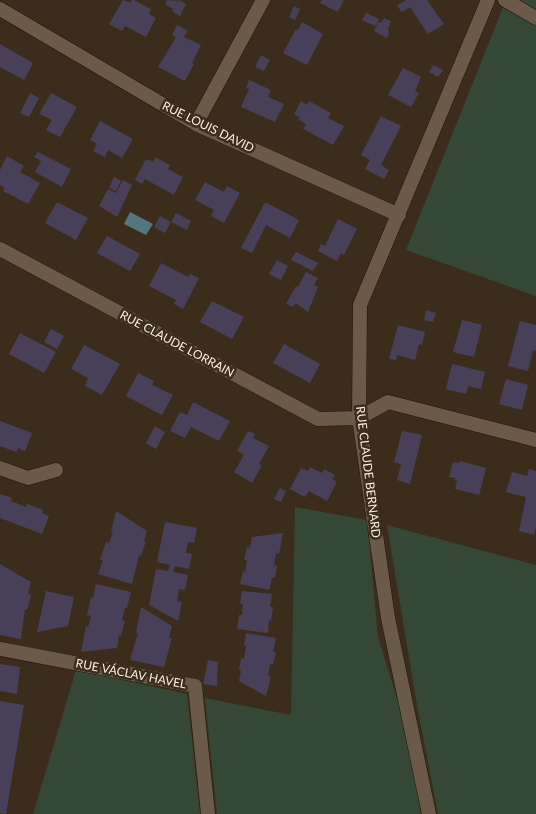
<!DOCTYPE html>
<meta charset="utf-8">
<style>
body{margin:0}
canvas{display:block;background:#3b2c1b}
</style>
<canvas width="536" height="814"></canvas>
<script>
const c = document.querySelector('canvas').getContext('2d');
c.lineJoin = 'round';
function fillPath(path, color) {
  c.fillStyle = color;
  c.fill(path, 'evenodd');
}
function poly(rows) {
  const path = new Path2D();
  for (const r of rows) {
    path.moveTo(r[0], r[1]);
    for (let i = 2; i < r.length; i += 2) path.lineTo(r[i], r[i + 1]);
  }
  return path;
}
function trace(path, color, width, dash) {
  c.strokeStyle = color;
  c.lineWidth = width;
  c.lineCap = dash ? 'butt' : 'round';
  c.setLineDash(dash || []);
  c.stroke(path);
}
function write(font, color, halo, rows, align = 'center') {
  c.font = font + ' Lato,sans-serif';
  c.lineWidth = 5;
  c.setLineDash([]);
  c.textBaseline = 'middle';
  c.strokeStyle = halo;
  c.fillStyle = color;
  for (const [text, x, y, turn = 0] of rows) {
    c.save();
    c.translate(x, y);
    c.rotate((+turn || 0) * Math.PI / 180);
    c.textAlign = isNaN(turn) ? turn : align;
    if (halo) c.strokeText(text, 0, 0);
    c.fillText(text, 0, 0);
    c.restore();
  }
}
fillPath(poly([
 [506,0,536,0,536,296,406,250],
 [295,507,367,520,378,637,406,728,421,814,217,814,205,698,291,715],
 [387,525,536,565,536,814,438,814,417,705],
 [76,670,187,694,200,814,33,814]
]), '#354835');
fillPath(poly([
 [130,212,153,224,146,235,124,224]
]), '#537780');
fillPath(poly([
 [123,0,130,3,132,0,134,0,151,9,149,14,156,18,146,37,125,26,122,31,109,24],
 [167,0,177,1,175,6,178,0,186,4,180,16,172,11,173,9,165,4],
 [322,0,344,0,338,12,320,3],
 [406,0,427,0,444,24,428,34,410,7,402,12,397,6],
 [294,6,300,9,295,20,289,17],
 [366,13,379,19,375,26,362,20],
 [384,18,391,21,388,29,389,34,387,38,374,31,378,22,381,23],
 [302,22,323,34,307,65,283,53,296,29,298,30],
 [177,25,188,31,184,37,201,45,192,63,194,64,185,81,158,67,176,37,172,35],
 [0,44,33,63,24,80,0,67],
 [261,55,270,60,264,71,255,67],
 [433,65,443,70,438,77,429,72],
 [403,68,421,77,415,91,419,93,411,107,388,95],
 [249,80,271,90,268,97,284,104,275,122,241,107,249,89,246,88],
 [30,93,39,98,29,117,20,113],
 [51,93,77,107,60,137,46,130,52,120,39,114],
 [301,101,307,105,309,101,331,113,328,118,344,126,333,145,303,129,306,124,299,120,300,118,294,114],
 [381,116,401,126,381,165,389,170,384,179,365,169,370,160,361,155],
 [100,121,133,139,122,158,108,150,105,157,93,151,97,144,90,140],
 [38,152,71,169,62,187,35,172,41,161,34,157],
 [7,156,24,166,20,172,40,183,28,204,3,191,5,188,0,185,0,170],
 [155,157,170,165,168,169,183,177,174,195,145,179,142,184,135,180,146,159,153,162],
 [114,177,121,181,116,191,109,188],
 [123,180,132,185,117,217,99,206,108,189,116,193],
 [205,182,224,192,227,186,240,193,224,223,211,216,214,210,195,200],
 [57,202,88,218,76,240,45,223],
 [265,202,299,220,290,238,266,225,252,253,241,248],
 [176,213,191,221,187,230,171,222],
 [160,216,171,222,165,233,154,227],
 [338,219,357,229,344,255,341,253,337,261,318,251,321,244,325,246],
 [107,236,140,254,130,271,97,253],
 [296,252,318,263,313,271,291,260],
 [277,260,288,266,281,280,269,274],
 [161,263,188,277,190,274,199,278,183,309,174,304,176,300,149,286],
 [306,272,318,278,314,285,318,287,308,312,296,303,293,307,286,304,296,286,298,287],
 [212,301,244,317,232,339,200,322],
 [426,310,436,313,433,322,424,320],
 [462,320,482,325,474,357,453,352],
 [520,321,536,325,536,351,533,350,528,371,508,366],
 [398,325,425,332,422,345,419,344,415,360,397,355,396,360,389,359],
 [51,329,64,336,57,349,44,342],
 [20,333,56,352,44,373,9,354],
 [284,344,320,364,310,383,273,363],
 [84,345,120,364,102,395,85,386,88,378,71,369],
 [452,364,485,372,481,389,468,386,466,394,446,389],
 [138,373,154,381,152,385,173,395,162,415,126,396],
 [506,379,528,385,522,410,499,404],
 [193,402,230,421,219,441,191,427,185,438,170,431,180,412,187,415],
 [0,421,32,433,25,451,18,448,16,452,0,446],
 [155,426,165,432,156,449,146,443],
 [248,431,255,434,253,438,269,446,259,464,262,465,252,483,234,472,244,455,237,451],
 [402,431,422,435,410,484,397,480,401,464,394,462],
 [460,461,486,468,479,495,455,489,457,481,455,480,456,478,449,477,453,462,459,463],
 [310,467,322,473,324,469,335,475,332,479,337,482,327,501,309,491,305,497,290,489,301,468,308,471],
 [529,469,536,471,536,527,534,535,519,531,526,497,506,492,512,472,527,476],
 [280,488,286,491,281,502,274,499],
 [0,494,12,498,11,501,26,507,27,504,43,510,42,513,49,516,42,534,0,518],
 [116,511,147,531,144,541,146,541,141,556,139,555,132,584,98,574,103,560,100,560,106,542,109,543,113,533,111,532],
 [165,522,197,528,194,543,188,542,186,553,192,554,189,569,175,566,173,572,188,575,185,590,179,589,177,601,182,602,178,621,149,605,156,569,168,571,170,565,157,562],
 [283,533,279,554,276,553,274,565,277,566,275,578,272,578,269,590,240,584,243,571,245,572,247,560,244,560,247,547,250,548,252,537],
 [0,564,31,582,28,594,31,595,27,610,25,609,21,639,0,635],
 [96,584,131,592,127,608,125,608,122,620,125,621,121,636,119,635,117,648,81,652,86,626,88,627,91,616,87,615,91,597,93,598],
 [46,591,74,597,68,626,37,632],
 [242,591,272,594,270,607,273,607,271,621,269,620,268,633,237,629,239,615,242,615,243,604,240,604],
 [141,607,172,626,169,638,172,638,164,667,130,660,138,633,136,633],
 [246,633,276,638,273,652,276,652,273,665,270,664,268,676,271,677,266,696,239,681,241,671,239,670,241,658,244,659,246,646,244,646],
 [208,660,218,662,217,686,203,684],
 [0,664,20,667,17,694,0,691],
 [0,701,24,705,6,814,0,813]
]), '#484059');
const minor = poly([
 [505,0,536,18],
 [0,9,196,124,399,215],
 [196,124,263,0],
 [0,249,318,419,359,418,388,402,536,440],
 [0,468,28,478,56,470],
 [0,649,195,686,208,814],
 [429,814,388,618,359,418,360,305,488,0]
]);
trace(minor, '#221404', 15);
trace(minor, '#6b5a48', 14);
write('12px', '#f9efe5', '#3b2c1b', [
 ["RUE LOUIS DAVID",208,127,26],
 ["RUE CLAUDE LORRAIN",177,344,28],
 ["RUE CLAUDE BERNARD",368,472,83],
 ["RUE VÁCLAV HAVEL",131,674,11]
]);
</script>
